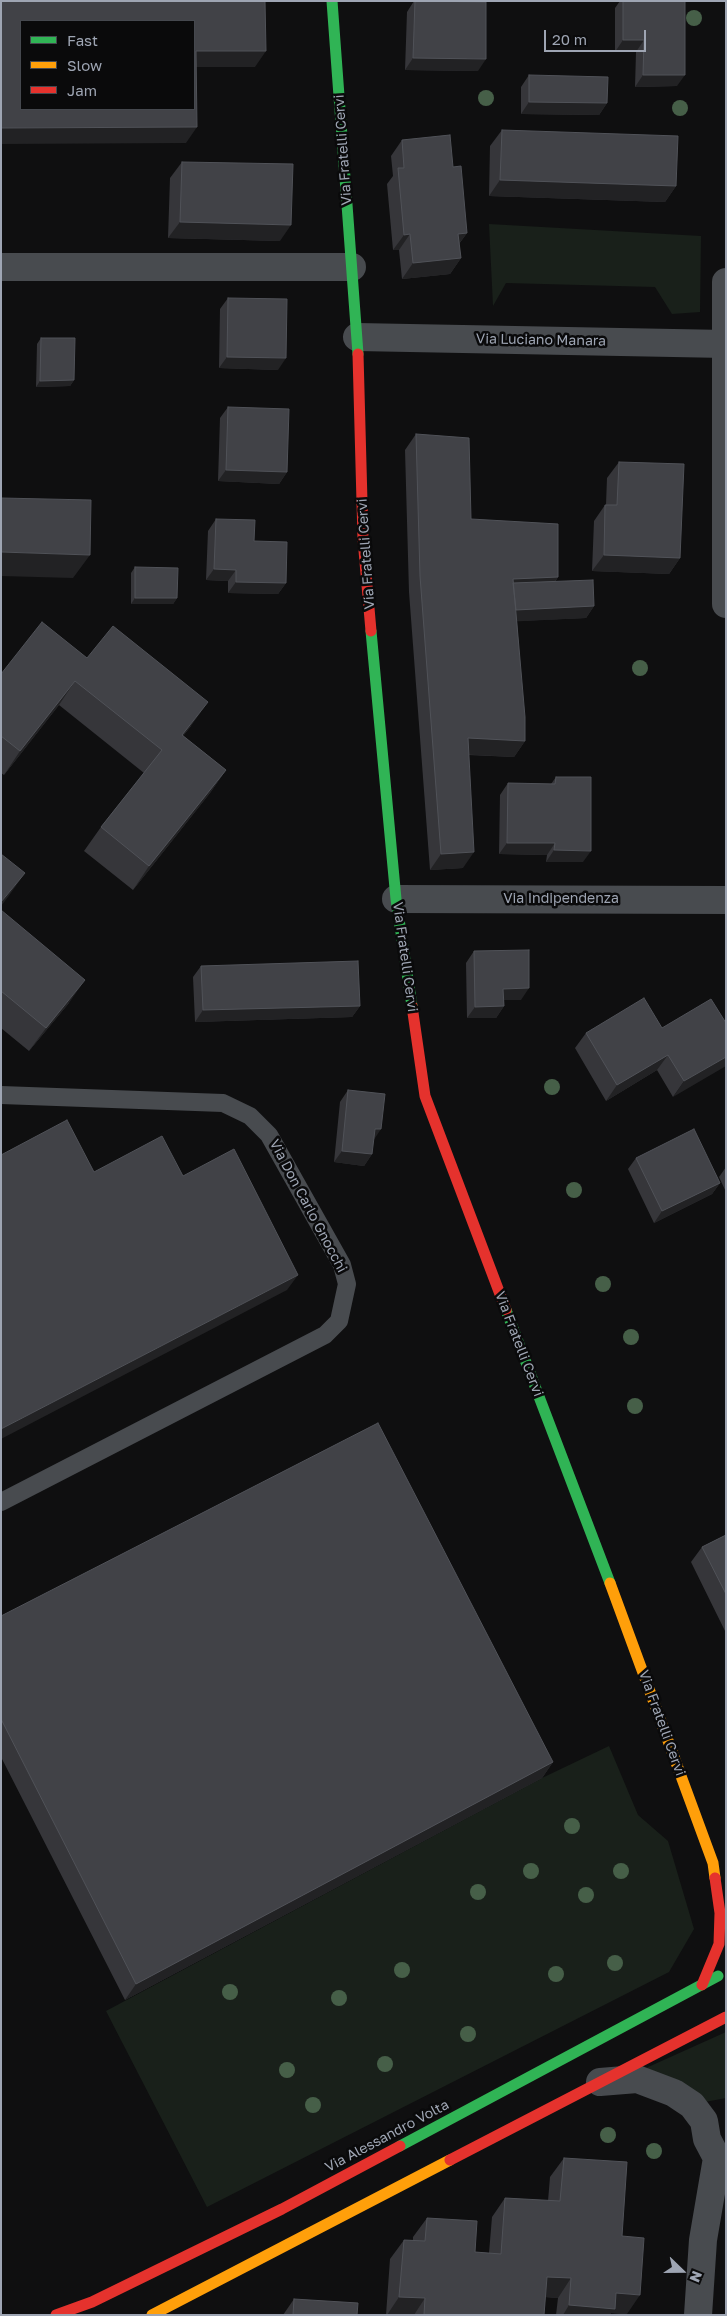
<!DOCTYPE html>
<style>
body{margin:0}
#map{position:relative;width:727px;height:2316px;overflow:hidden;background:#0f0f10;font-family:"Golos Text",sans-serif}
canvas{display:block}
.frame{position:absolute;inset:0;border:2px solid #9ea5b3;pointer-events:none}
.legend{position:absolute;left:20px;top:20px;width:175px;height:90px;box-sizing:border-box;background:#0a0a0b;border:1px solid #45484e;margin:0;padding:6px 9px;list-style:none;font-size:15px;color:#9ea5b3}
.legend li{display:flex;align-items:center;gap:10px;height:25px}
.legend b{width:25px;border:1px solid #45484e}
.north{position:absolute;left:657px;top:2246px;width:50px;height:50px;-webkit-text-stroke:4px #0a0a0b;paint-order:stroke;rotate:112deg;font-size:14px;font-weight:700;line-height:20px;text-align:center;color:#9ea5b3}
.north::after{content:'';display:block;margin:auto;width:18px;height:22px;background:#9ea5b3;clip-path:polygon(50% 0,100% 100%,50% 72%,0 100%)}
.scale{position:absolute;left:544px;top:30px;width:102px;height:22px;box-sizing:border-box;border:2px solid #9ea5b3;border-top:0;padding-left:6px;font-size:15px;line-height:18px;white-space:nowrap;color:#9ea5b3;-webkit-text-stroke:4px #0a0a0b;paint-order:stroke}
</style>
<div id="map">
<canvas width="727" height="2316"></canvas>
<div class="frame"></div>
<ul class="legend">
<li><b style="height:6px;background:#30b455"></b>Fast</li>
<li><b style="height:6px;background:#ff9f0a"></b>Slow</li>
<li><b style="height:6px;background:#e5322d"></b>Jam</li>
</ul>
<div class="north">N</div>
<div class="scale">20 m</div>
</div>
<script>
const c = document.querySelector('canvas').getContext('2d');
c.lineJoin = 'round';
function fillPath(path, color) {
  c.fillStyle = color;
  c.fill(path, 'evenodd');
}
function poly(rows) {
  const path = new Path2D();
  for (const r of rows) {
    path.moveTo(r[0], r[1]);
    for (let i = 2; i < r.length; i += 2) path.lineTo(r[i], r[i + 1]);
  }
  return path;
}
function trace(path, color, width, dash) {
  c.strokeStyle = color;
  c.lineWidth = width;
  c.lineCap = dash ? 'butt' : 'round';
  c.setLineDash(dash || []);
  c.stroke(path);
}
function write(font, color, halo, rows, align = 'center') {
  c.font = font + ' "Golos Text",sans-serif';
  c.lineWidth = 5;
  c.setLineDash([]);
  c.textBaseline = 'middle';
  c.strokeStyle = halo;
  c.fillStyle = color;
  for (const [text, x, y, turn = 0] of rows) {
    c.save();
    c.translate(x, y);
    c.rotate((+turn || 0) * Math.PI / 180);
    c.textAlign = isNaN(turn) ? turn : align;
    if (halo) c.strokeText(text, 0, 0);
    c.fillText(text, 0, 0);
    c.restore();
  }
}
fillPath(poly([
 [489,224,701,236,700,312,672,314,655,287,506,283,493,306],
 [609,1746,638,1815,668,1841,694,1929,669,1972,207,2207,106,2011,542,1778],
 [726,2032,726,2098,705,2102,646,2068]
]), '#19201a');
trace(poly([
 [1,1095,223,1103,250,1116,269,1135,342,1265,347,1284,339,1321,325,1335,1,1502]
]), '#484b4f', 18);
trace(poly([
 [1,267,352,267],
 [726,282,726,604],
 [357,337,726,344],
 [396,899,726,900],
 [600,2082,637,2079,674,2093,692,2105,704,2121,707,2139,717,2158,703,2240,698,2315]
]), '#484b4f', 28);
trace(poly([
 [332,1,358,354],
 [371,631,396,899,412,1006],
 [506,1310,610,1583],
 [400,2146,718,1976]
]), '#30b455', 11);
trace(poly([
 [610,1583,713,1863,715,1878],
 [152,2315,450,2160]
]), '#ff9f0a', 11);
trace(poly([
 [358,354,363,539,371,631],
 [412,1006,425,1096,506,1310],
 [702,1985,719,1944,720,1913,715,1878],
 [450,2160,726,2017],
 [56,2315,92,2302,282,2209,400,2146]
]), '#e5322d', 11);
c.fillStyle = '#465f48';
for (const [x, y] of [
 [694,18],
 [486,98],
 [680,108],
 [640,668],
 [552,1087],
 [574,1190],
 [603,1284],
 [631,1337],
 [635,1406],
 [572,1826],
 [531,1871],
 [621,1871],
 [478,1892],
 [586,1895],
 [615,1963],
 [402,1970],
 [556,1974],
 [230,1992],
 [339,1998],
 [468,2034],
 [385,2064],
 [287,2070],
 [313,2105],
 [608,2135],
 [654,2151]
]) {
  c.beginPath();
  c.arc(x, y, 8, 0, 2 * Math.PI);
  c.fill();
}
fillPath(poly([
 [414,1,478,71,405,70,407,12],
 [620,1,685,1,677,86,635,87,636,52,615,52,615,8],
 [529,75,607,103,599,115,521,114,521,87],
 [502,130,676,186,665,202,489,196,490,146],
 [402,140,453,167,467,233,459,244,461,258,450,274,402,279,399,250,393,250,387,184,393,176,391,156],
 [182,162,280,241,168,238,170,178],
 [228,298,278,370,219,368,220,309],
 [41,338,74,380,70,386,36,387,37,344],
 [228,407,287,472,279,484,218,481,220,418],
 [416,434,471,519,558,577,555,582,594,606,586,618,517,621,525,741,514,757,469,755,463,868,430,870,409,592,405,450],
 [619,462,680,558,669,574,592,571,594,521,605,505,606,505,607,478],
 [216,519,254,541,286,583,278,594,228,593,228,581,206,580,208,531],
 [135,567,177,598,173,604,131,604,131,573],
 [87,658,191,726,183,736,226,770,210,793,133,890,84,851,101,827,144,773,59,705,4,775,1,773,1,674],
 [556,777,583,862,546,862,547,855,499,854,500,795,508,783,551,784],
 [1,910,69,1003,29,1051,1,1028],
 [474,951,521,1000,504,1000,504,1006,496,1018,467,1018,466,963],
 [201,966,360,1006,352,1017,195,1022,193,977],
 [726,1023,673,1097,657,1070,606,1101,575,1048,586,1033],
 [348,1090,372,1154,364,1166,334,1162,340,1102],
 [636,1158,720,1183,712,1194,654,1223,628,1169],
 [726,1167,726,1192,719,1177],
 [726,1535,726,1633,691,1562,702,1547],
 [1,1616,553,1762,542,1778,125,2000,1,1757],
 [564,2158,622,2236,627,2314,611,2313,611,2315,556,2315,558,2298,545,2297,544,2315,386,2315,390,2259,404,2240,413,2240,413,2237,427,2218,475,2252,489,2253,492,2217,505,2198,548,2201,550,2177],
 [294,2299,357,2315,283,2315]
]), '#36363a');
fillPath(poly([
 [623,40,644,40,636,52,615,52],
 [196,51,266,51,255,67,194,67],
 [413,58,486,59,478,71,405,70],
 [643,75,685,75,677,86,635,87],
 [529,102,607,103,599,115,521,114],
 [197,127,186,143,1,144,1,128],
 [500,180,676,186,665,202,489,196],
 [180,222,291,225,280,241,168,238],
 [467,233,455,249,458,234],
 [410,234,399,250,393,250,404,235],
 [461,258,450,274,402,279,413,263],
 [227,357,286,358,278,370,219,368],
 [74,380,70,386,36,387,40,381],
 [226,470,287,472,279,484,218,481],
 [1,552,90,555,73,578,1,576],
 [604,555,680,558,669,574,592,571],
 [214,569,236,570,228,581,206,580],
 [558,577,547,593,511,594,513,579],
 [236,582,286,583,278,594,228,593],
 [135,598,177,598,173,604,131,604],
 [594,606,586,618,504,622,512,610],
 [75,681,59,705,4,775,20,751],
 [208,702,191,726,165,758,182,735],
 [468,738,525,741,514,757,457,754],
 [226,770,210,793,133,890,149,866],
 [507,843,555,843,547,855,499,854],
 [554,850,591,851,583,862,546,862],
 [474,852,463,868,430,870,441,854],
 [25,873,8,897,1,906,1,902],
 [85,980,69,1003,29,1051,46,1028],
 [529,988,521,1000,495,1000,503,989],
 [360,1006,352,1017,195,1022,203,1010],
 [504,1006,496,1018,467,1018,475,1007],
 [668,1055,657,1070,606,1101,617,1085],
 [726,1057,726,1066,673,1097,684,1081],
 [375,1129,381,1129,373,1141],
 [342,1151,372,1154,364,1166,334,1162],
 [720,1183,712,1194,654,1223,662,1211],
 [298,1275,287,1290,1,1439,1,1429],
 [553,1762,542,1778,125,2000,136,1984],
 [547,2277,571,2278,558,2298,533,2296],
 [616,2293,640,2295,627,2314,611,2313,611,2315,563,2315,569,2305],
 [399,2297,425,2298,414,2315,387,2315]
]), '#222224');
const building = poly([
 [1,1,265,1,266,51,196,51,197,127,1,128,1,1],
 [21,21,194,21,194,109,21,109,21,21],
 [415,1,486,2,486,59,413,58,415,1],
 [623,1,685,1,685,75,643,75,644,40,623,40,623,1],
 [529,75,608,77,607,103,529,102,529,75],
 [502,130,678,136,676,186,500,180,502,130],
 [450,135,453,167,461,166,467,233,458,234,461,258,413,263,410,234,404,235,398,168,404,168,402,140,450,135],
 [182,162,293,164,291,225,180,222,182,162],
 [228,298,287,299,286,358,227,357,228,298],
 [41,338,75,338,74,380,40,381,41,338],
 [228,407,289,409,287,472,226,470,228,407],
 [416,434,469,438,471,519,558,524,558,577,513,579,525,717,525,741,468,738,474,852,441,854,420,576,416,434],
 [619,462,684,464,680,558,604,555,605,505,617,505,619,462],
 [1,498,91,500,90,555,1,552,1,498],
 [216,519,255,520,254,541,287,542,286,583,236,582,236,570,214,569,216,519],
 [135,567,178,568,177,598,135,598,135,567],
 [593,580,594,606,516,610,513,583,593,580],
 [42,622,87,658,113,626,208,702,182,735,226,770,149,866,101,827,162,750,75,681,20,751,1,736,1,674,42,622],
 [556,777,591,777,591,851,554,850,555,843,507,843,508,783,555,784,556,777],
 [1,854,25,873,1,902,1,854],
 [1,910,85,980,46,1028,1,991,1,910],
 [529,950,529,988,503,989,504,1006,475,1007,474,951,529,950],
 [358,961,360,1006,203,1010,201,966,358,961],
 [644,998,662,1028,711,999,726,1023,726,1057,684,1081,668,1055,617,1085,586,1033,644,998],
 [348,1090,385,1094,381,1129,375,1129,372,1154,342,1151,348,1090],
 [67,1120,94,1172,162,1136,183,1176,234,1149,298,1275,1,1429,1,1155,67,1120],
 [694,1129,720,1183,662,1211,636,1158,694,1129],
 [378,1423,553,1762,136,1984,1,1719,1,1616,378,1423],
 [726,1535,726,1594,702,1547,726,1535],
 [564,2158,627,2162,622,2236,644,2238,640,2295,616,2293,615,2309,569,2305,571,2278,547,2277,544,2315,424,2315,425,2298,399,2297,404,2240,425,2241,427,2218,477,2221,475,2252,501,2254,505,2198,560,2201,564,2158],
 [294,2299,358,2303,357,2315,293,2315,294,2299]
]);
fillPath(building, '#414247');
trace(building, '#505258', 1);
write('14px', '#9ea5b3', '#0a0a0b', [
 ["Via Fratelli Cervi",343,150,-94],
 ["Via Luciano Manara",541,340,1],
 ["Via Fratelli Cervi",366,554,-94],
 ["Via Indipendenza",561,899],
 ["Via Fratelli Cervi",405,957,82],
 ["Via Don Carlo Gnocchi",308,1206,62],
 ["Via Fratelli Cervi",519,1344,69],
 ["Via Fratelli Cervi",662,1723,70],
 ["Via Alessandro Volta",387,2136,-28]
]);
</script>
